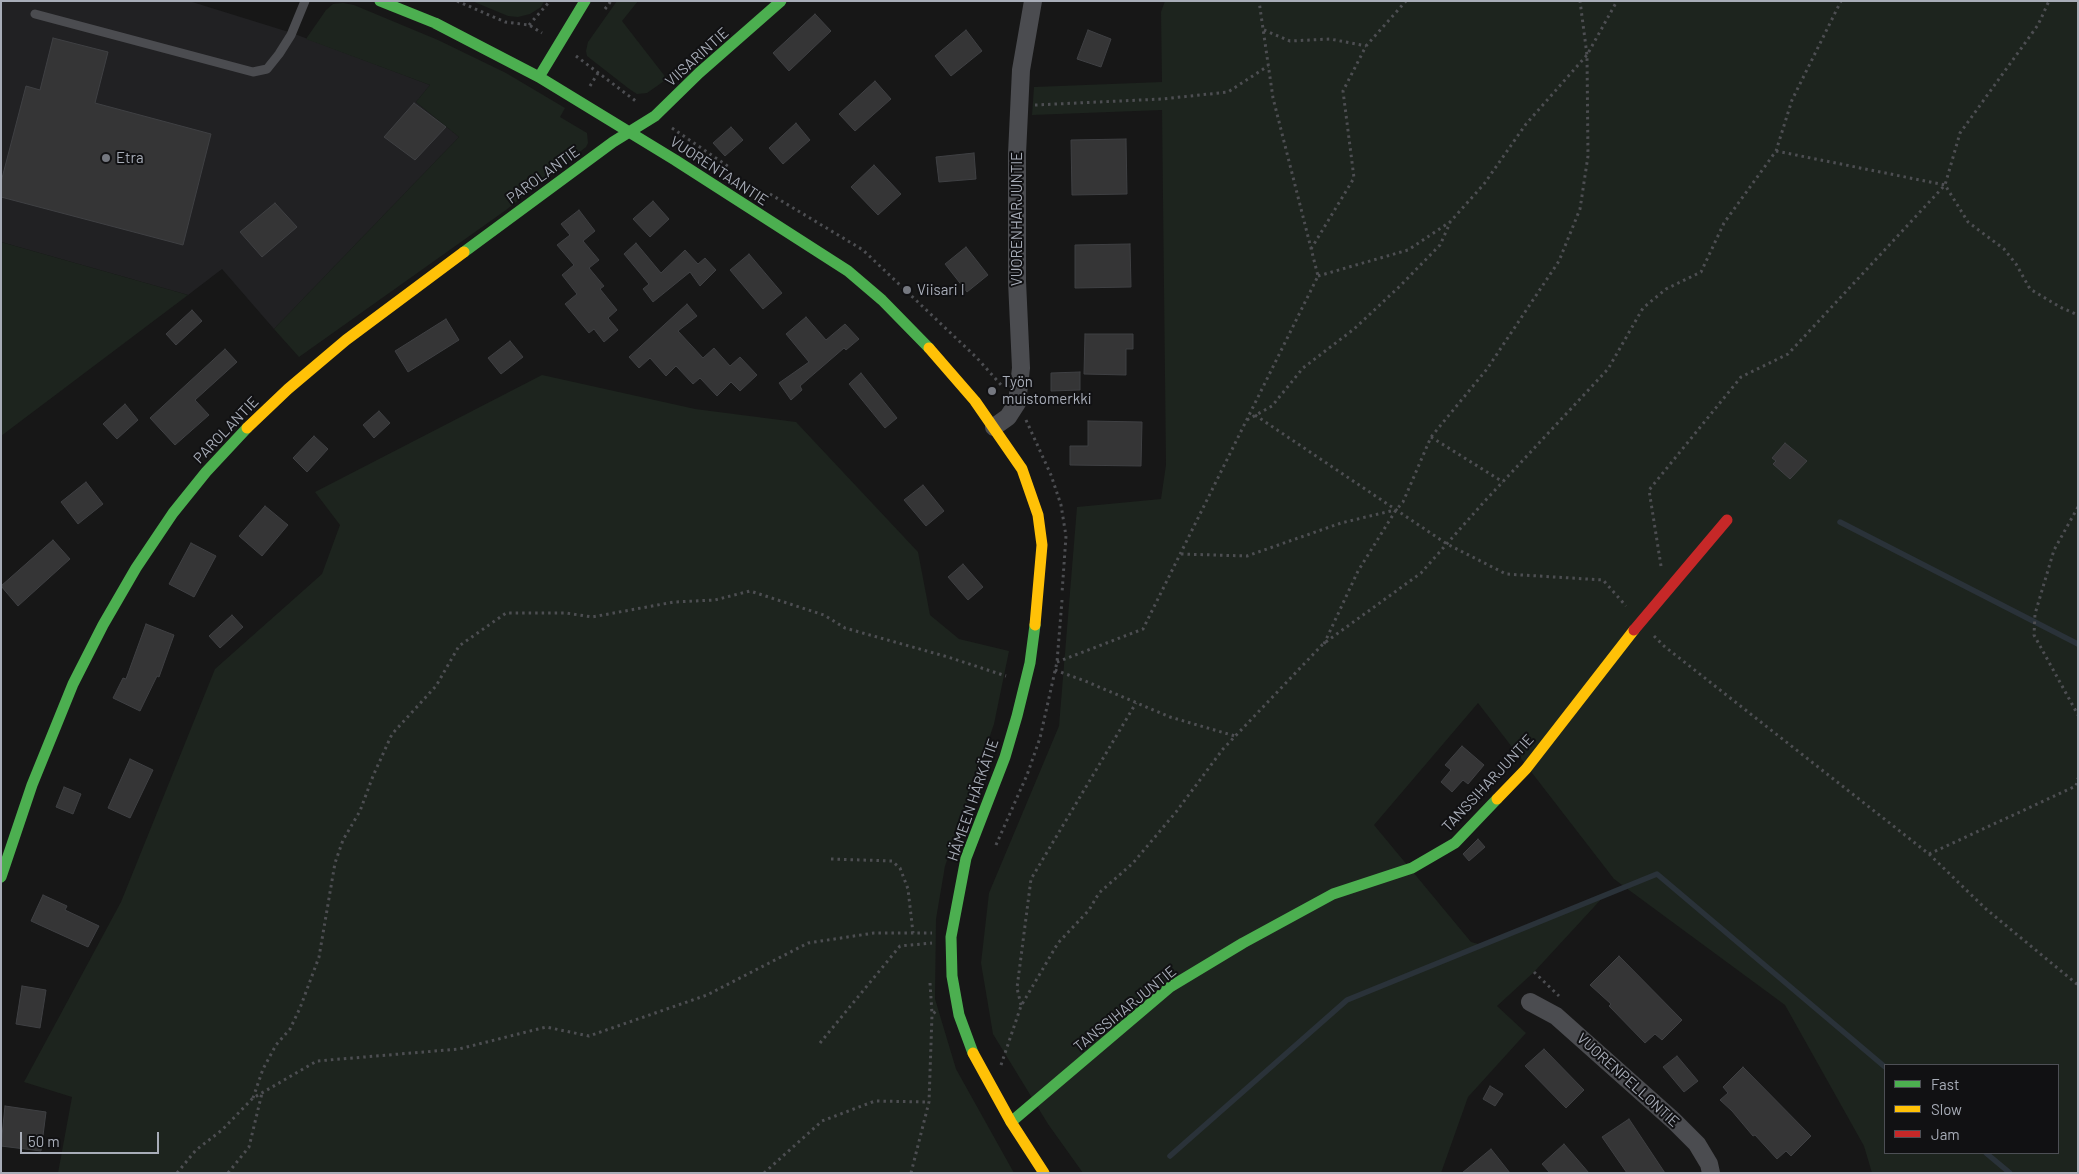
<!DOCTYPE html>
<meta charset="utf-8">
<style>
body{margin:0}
#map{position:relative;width:2079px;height:1174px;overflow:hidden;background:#171717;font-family:Barlow,sans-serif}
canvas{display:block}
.frame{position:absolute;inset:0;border:2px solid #a8adb8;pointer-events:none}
.legend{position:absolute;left:1884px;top:1064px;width:175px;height:90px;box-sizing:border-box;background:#111113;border:1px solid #4d4f55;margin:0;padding:6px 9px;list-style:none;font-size:15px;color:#a8adb8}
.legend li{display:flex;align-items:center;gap:10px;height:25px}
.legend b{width:25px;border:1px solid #4d4f55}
.scale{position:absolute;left:20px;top:1132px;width:139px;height:22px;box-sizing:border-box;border:2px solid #a8adb8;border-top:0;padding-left:6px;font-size:15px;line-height:18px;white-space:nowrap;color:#a8adb8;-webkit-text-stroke:4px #111113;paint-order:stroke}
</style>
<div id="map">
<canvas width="2079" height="1174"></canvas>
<div class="frame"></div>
<ul class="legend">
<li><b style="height:6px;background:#4caf50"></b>Fast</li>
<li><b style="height:6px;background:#ffc107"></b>Slow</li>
<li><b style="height:6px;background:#c62828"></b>Jam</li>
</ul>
<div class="scale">50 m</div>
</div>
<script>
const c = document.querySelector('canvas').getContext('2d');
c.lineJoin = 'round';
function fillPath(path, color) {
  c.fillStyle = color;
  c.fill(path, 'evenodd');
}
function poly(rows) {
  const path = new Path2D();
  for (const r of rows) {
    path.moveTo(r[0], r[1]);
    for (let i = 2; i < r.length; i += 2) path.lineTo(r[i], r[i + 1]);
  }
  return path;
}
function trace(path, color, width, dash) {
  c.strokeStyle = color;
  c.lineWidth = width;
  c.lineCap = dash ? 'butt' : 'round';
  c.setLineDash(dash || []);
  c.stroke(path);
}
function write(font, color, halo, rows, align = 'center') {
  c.font = font + ' Barlow,sans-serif';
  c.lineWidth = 4;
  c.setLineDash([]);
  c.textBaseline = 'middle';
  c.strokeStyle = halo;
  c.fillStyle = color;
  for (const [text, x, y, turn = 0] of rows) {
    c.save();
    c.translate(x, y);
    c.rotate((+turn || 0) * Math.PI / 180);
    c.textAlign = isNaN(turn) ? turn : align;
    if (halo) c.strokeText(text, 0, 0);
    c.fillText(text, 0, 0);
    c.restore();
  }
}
fillPath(poly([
 [1,1,189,1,292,33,430,85,416,102,459,137,274,329,222,269,188,295,1,242]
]), '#212123');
fillPath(poly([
 [472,1,544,1,541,7,530,14,518,17,508,16],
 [617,1,638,1,622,21,667,79,647,93,637,94,628,88,587,56,586,51,588,42],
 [1165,1,2078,1,2078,1173,1872,1173,1864,1146,1785,1005,1614,879,1478,703,1374,825,1471,942,1482,945,1605,895,1534,972,1497,1006,1526,1033,1468,1097,1441,1173,1083,1173,1048,1124,993,1034,981,963,989,893,1059,726,1077,507,1161,499,1166,465,1162,110,1032,115,1034,87,1162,82,1161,12],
 [1885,1065,2058,1065,2058,1153,1885,1153],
 [343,3,354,5,438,40,506,73,565,108,560,117,587,133,588,143,586,147,506,210,299,357,274,329,459,137,416,102,430,85,306,39,326,10,333,4],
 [1,242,188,295,1,436],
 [542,375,695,409,796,422,918,552,930,615,959,639,1009,651,994,724,945,866,936,919,935,999,956,1069,1014,1173,58,1173,72,1097,24,1082,121,902,215,669,322,574,340,525,315,492]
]), '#1d241e');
trace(poly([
 [1840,522,2078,644],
 [1986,1153,2010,1173],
 [1170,1156,1347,1000,1657,874,1885,1067]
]), '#2a3239', 5.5);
const building = poly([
 [815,14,831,31,789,71,773,53,815,14],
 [966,30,982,51,951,76,935,56,966,30],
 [1088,30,1111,39,1101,67,1077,59,1088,30],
 [53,38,108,52,95,103,211,134,183,245,1,197,1,182,26,86,40,90,53,38],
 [875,81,891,99,855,131,839,114,875,81],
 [414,103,446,127,415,160,384,137,414,103],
 [796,123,810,140,783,164,769,148,796,123],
 [731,127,743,140,725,156,713,143,731,127],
 [1126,139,1127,194,1072,195,1071,140,1126,139],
 [974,153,976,179,939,182,936,157,974,153],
 [874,165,901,194,878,215,851,187,874,165],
 [653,201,669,219,650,237,633,219,653,201],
 [275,203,297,227,262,257,240,232,275,203],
 [579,210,595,231,583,241,599,260,589,268,604,286,600,289,617,310,608,318,618,330,604,342,594,329,589,333,565,304,577,294,562,275,574,265,557,245,570,235,561,224,579,210],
 [636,243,661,273,685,250,698,264,705,258,716,270,700,286,690,272,653,302,643,289,649,284,624,254,636,243],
 [1130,244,1131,287,1075,288,1075,245,1130,244],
 [966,247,988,275,967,292,945,264,966,247],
 [749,254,782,293,763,309,730,270,749,254],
 [687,304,697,316,678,331,703,358,714,348,730,366,740,357,757,375,740,391,731,382,717,396,700,378,693,384,676,366,666,376,650,358,639,368,629,357,687,304],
 [192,310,202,321,176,345,166,334,192,310],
 [806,317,826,340,845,324,859,339,846,350,844,348,800,386,802,390,791,400,779,383,809,362,786,334,806,317],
 [446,319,459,340,408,372,395,351,446,319],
 [1085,334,1133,334,1133,349,1126,349,1126,375,1084,374,1085,334],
 [510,341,523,357,501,374,488,358,510,341],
 [225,349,237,362,195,400,209,415,175,445,150,418,225,349],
 [1080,372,1080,390,1051,391,1051,373,1080,372],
 [861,373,897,418,885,428,849,384,861,373],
 [125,404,138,420,117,439,103,424,125,404],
 [379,411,390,423,374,438,363,425,379,411],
 [1088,421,1142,422,1141,466,1070,465,1070,446,1088,446,1088,421],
 [314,436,328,449,307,472,293,458,314,436],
 [1785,443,1807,461,1790,479,1773,464,1776,461,1772,458,1785,443],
 [86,482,103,504,78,524,61,502,86,482],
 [923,485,944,511,926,526,904,500,923,485],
 [265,506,288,525,262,556,239,536,265,506],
 [53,540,70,559,18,606,1,586,53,540],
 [191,543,216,556,194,597,169,584,191,543],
 [963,564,983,587,968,600,948,577,963,564],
 [232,615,243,627,220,648,209,636,232,615],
 [146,624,174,635,159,677,157,676,140,711,113,698,123,678,126,679,146,624],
 [1462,746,1484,765,1468,784,1463,780,1452,792,1441,782,1451,770,1445,765,1462,746],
 [130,759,153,770,130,818,108,808,130,759],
 [64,787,81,794,73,814,56,807,64,787],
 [1478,839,1485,847,1469,861,1463,854,1478,839],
 [43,895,67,906,65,910,99,926,88,947,31,921,43,895],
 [1619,956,1682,1020,1662,1040,1655,1034,1645,1043,1609,1006,1611,1004,1590,985,1619,956],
 [22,986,46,990,40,1028,16,1024,22,986],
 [1544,1049,1584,1090,1566,1108,1525,1066,1544,1049],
 [1677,1056,1698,1081,1684,1092,1663,1067,1677,1056],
 [1743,1067,1811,1136,1791,1156,1786,1151,1777,1159,1755,1135,1753,1136,1732,1111,1720,1100,1728,1093,1723,1087,1743,1067],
 [1490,1086,1503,1094,1495,1106,1483,1099,1490,1086],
 [5,1106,46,1112,41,1151,1,1146,5,1106],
 [1629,1119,1665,1173,1627,1173,1602,1137,1629,1119],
 [1564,1144,1589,1173,1550,1173,1542,1164,1564,1144],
 [1491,1149,1510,1173,1462,1173,1491,1149]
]);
fillPath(building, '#353536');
trace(building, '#3f4043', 1);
trace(poly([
 [457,1,505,22,529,25,542,33],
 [605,9,611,1],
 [529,25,550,1],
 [1264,30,1290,41,1330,39,1366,46],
 [576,56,637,102],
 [590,86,598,73],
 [1035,105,1162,99,1228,92,1268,66],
 [672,128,729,167],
 [1776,151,1945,185,1968,222,2004,249,2016,264,2030,289,2060,307,2078,315],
 [770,194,863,250,977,358,1002,386],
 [1311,249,1354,178,1343,91,1366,46,1406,1],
 [1318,276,1408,250,1450,222,1484,184,1526,124,1587,55,1617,1],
 [1255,415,1447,544,1506,574,1603,580,1626,606],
 [1026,420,1051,475,1061,505,1066,536,1062,593],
 [1247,420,1272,406,1303,368,1354,329,1400,286,1440,245,1450,223],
 [1431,437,1503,482],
 [2078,507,2054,550,2035,614,2034,635,2078,715],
 [1181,554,1247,556,1341,523,1395,510],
 [1661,566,1649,490,1741,377,1788,354,1945,185,1960,133,2038,25,2049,1],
 [1654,636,1664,646,1929,854,1986,909,2078,985],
 [1324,644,1358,571,1396,510,1403,502,1431,437,1487,369,1559,261,1580,209,1588,156,1587,55,1580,1],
 [1057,662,1143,629,1318,276,1273,98,1259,1],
 [1055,670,1085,681,1170,717,1235,736],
 [996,845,1027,775,1040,738,1057,662,1062,600],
 [1929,854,2076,786,2078,778],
 [831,859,892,861,900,868,908,889,913,933],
 [1534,972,1559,996],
 [930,983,932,1014],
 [1021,1005,1017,988,1031,879,1136,703],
 [820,1043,900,946,932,943],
 [1001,1065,1021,1006,1058,943,1089,910,1099,893,1133,863,1176,812,1223,749,1323,644,1421,573,1483,503,1608,369,1643,308,1666,289,1701,272,1724,223,1776,151,1792,100,1841,1],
 [253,1098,263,1069,276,1045,290,1029,300,1008,319,957,335,863,343,840,360,811,373,776,392,734,436,686,459,646,506,613,566,613,592,617,674,602,715,600,750,591,824,615,845,628,948,657,1006,676],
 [177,1173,196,1150,222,1130,253,1098,317,1061,459,1049,546,1027,589,1036,707,995,808,943,874,933,932,933],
 [228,1173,249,1147,262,1093],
 [764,1173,822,1121,875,1101,929,1102],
 [911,1173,929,1102,932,1015,938,1009]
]), '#4d4e52', 3, [2.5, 4]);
trace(poly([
 [35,14,253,72,267,69,279,54,291,35,305,1]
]), '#4b4c50', 9);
trace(poly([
 [994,427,1008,417,1017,403,1021,368,1017,281,1017,154,1021,70,1033,1],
 [1530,1002,1556,1016,1674,1121,1697,1144,1709,1164,1711,1173]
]), '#4b4c50', 18);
trace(poly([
 [380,1,435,23,539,77,675,160,848,271,882,300,929,348],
 [539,77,585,1],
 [464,252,613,142,655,116,699,73,781,1],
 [1,877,32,785,73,684,103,625,136,568,173,513,206,472,247,428],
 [973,1053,959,1015,952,976,951,937,966,858,1005,757,1017,716,1030,663,1035,625],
 [1011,1122,1170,987,1243,943,1333,894,1412,868,1455,843,1497,799]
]), '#4caf50', 11);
trace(poly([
 [929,348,975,401,1022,469,1038,515,1042,545,1035,625],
 [247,428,288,389,346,340,464,252],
 [1497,799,1526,769,1634,630],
 [973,1053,1011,1122,1044,1173]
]), '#ffc107', 11);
trace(poly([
 [1634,630,1727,520]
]), '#c62828', 11);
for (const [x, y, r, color] of [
 [106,158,5,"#757880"],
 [907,290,5,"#757880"],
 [992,391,5,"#757880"]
]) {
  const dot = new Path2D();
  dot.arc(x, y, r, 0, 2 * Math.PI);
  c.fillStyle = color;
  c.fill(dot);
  trace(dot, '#111113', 2);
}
write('15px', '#a8adb8', '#111113', [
 ["VIISARINTIE",697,57,-42],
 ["VUORENTAANTIE",719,171,33],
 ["PAROLANTIE",543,175,-36],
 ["VUORENHARJUNTIE",1017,219,-90],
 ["PAROLANTIE",226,430,-46],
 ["TANSSIHARJUNTIE",1488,783,-47],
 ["HÄMEEN HÄRKÄTIE",973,800,-71],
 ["TANSSIHARJUNTIE",1125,1009,-39],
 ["VUORENPELLONTIE",1628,1080,42]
]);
write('15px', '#a8adb8', '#111113', [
 ["Etra",116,158],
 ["Viisari I",917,290],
 ["Työn",1002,382],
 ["muistomerkki",1002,399]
], 'left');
</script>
